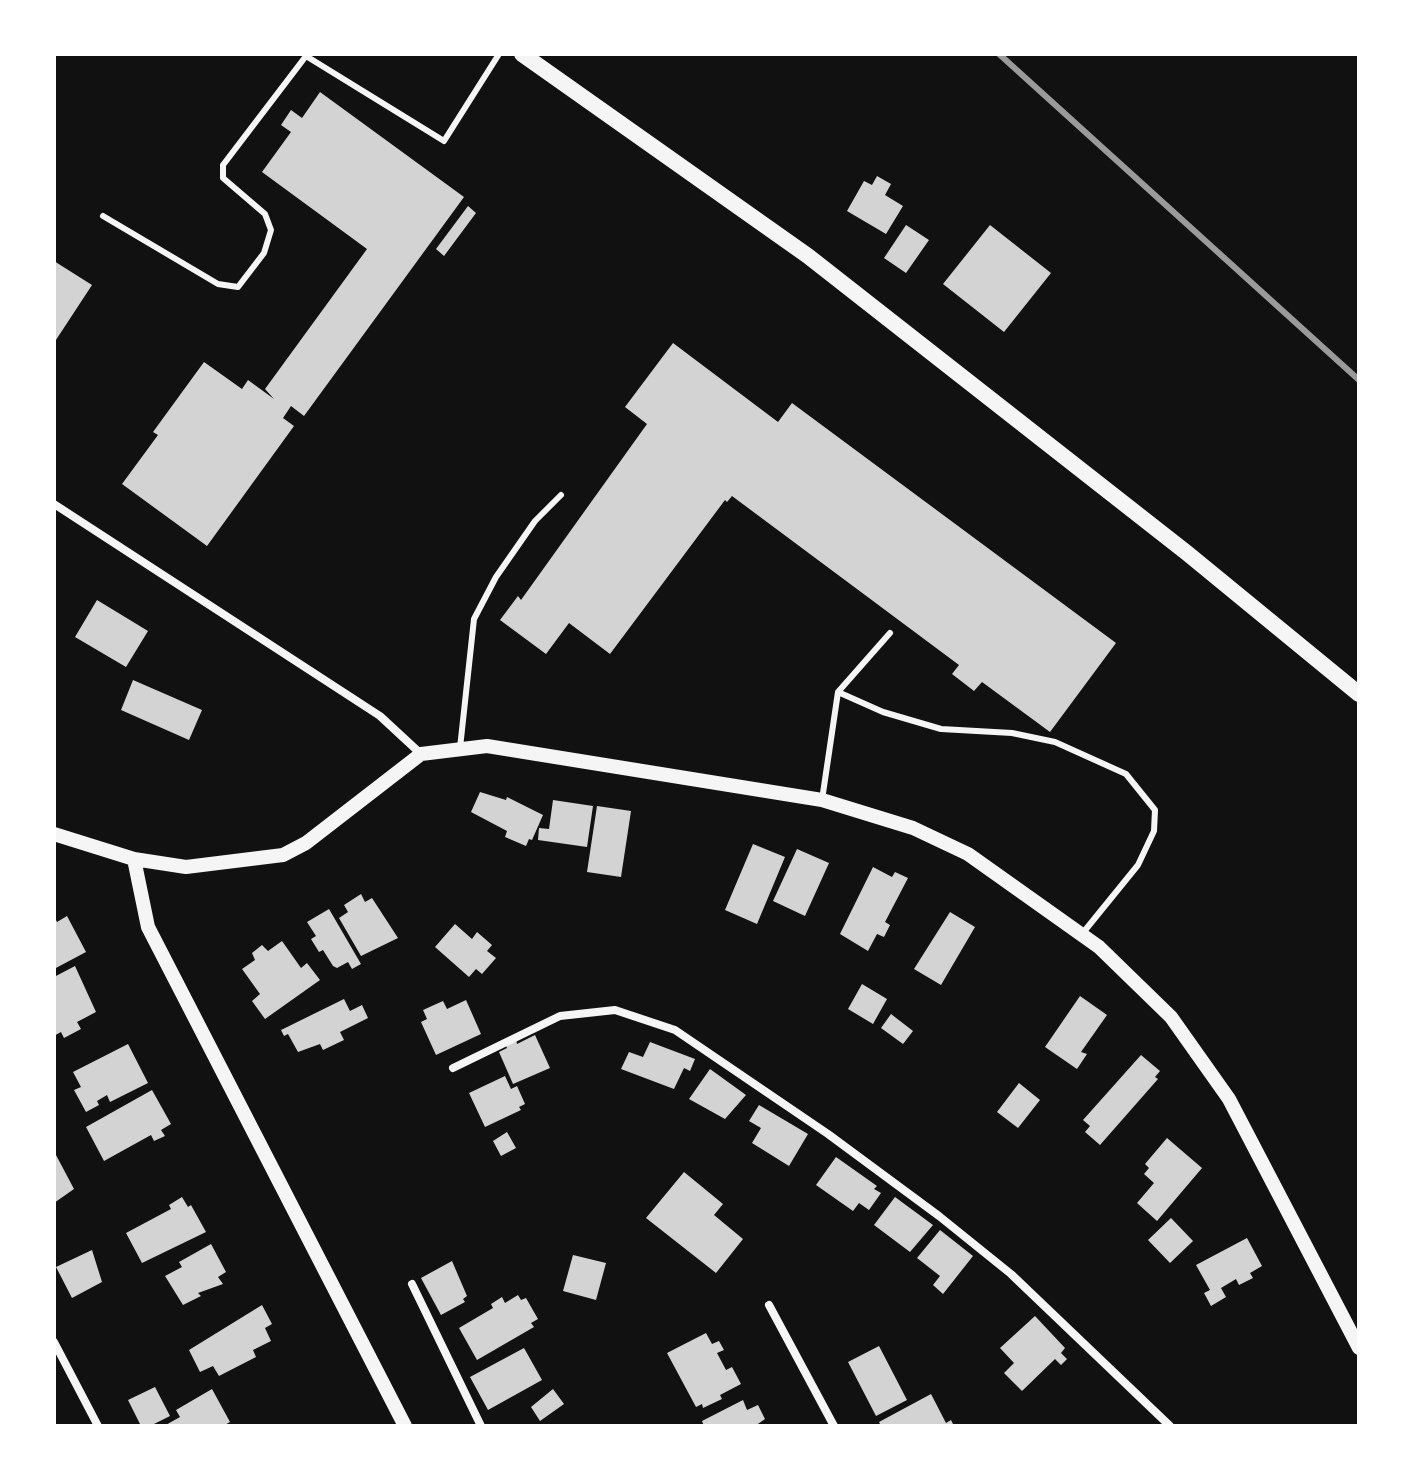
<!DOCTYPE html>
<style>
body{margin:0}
#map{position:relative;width:1413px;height:1480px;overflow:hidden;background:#111;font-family:Raleway,sans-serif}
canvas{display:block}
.frame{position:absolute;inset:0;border:56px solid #fff;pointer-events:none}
</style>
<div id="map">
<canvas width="1413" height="1480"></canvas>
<div class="frame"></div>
</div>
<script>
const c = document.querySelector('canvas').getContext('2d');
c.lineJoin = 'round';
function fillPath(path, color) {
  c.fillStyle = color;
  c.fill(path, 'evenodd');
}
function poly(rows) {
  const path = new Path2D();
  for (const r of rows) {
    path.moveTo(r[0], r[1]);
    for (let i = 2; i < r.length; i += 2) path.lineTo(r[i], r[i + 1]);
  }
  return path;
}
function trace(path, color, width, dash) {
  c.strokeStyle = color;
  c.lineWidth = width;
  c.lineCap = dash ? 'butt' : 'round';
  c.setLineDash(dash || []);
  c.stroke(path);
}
fillPath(poly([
 [320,92,464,197,304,416,291,406,283,418,294,426,207,546,122,484,158,435,153,432,204,362,242,389,248,380,274,399,265,389,367,249,262,172,291,132,281,125,291,110,302,118],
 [877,176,891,184,885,195,903,206,886,234,847,211,864,181,872,185],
 [468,206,476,213,444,256,436,249],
 [906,225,929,240,906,273,884,258],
 [990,225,1051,273,1004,332,943,284],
 [54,261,92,285,54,343],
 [673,343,778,422,792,403,1116,643,1050,732,982,682,974,691,952,674,959,665,732,496,727,502,725,500,610,654,569,623,546,654,500,620,518,596,521,600,647,424,625,407],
 [97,600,148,631,126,667,75,637],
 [133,680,202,710,189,740,121,710],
 [480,792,506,800,507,797,543,815,532,840,529,839,526,846,505,837,507,831,471,812],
 [553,800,593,806,587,847,538,840,539,828,549,829],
 [597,806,631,811,621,877,587,872],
 [753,844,785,857,757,924,725,910],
 [797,849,829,863,805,916,773,901],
 [873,867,892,877,895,872,908,878,885,922,890,925,884,937,877,934,868,951,840,934],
 [361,894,365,902,372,898,398,938,361,956,339,918,348,912,344,905],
 [329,909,361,964,352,969,348,962,337,968,333,966,323,950,319,952,311,939,316,936,307,922],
 [950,912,975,927,941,985,914,969],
 [54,916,57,922,67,916,86,952,54,969],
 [455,924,472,939,477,932,492,945,487,951,496,958,482,974,476,969,469,977,435,947],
 [282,941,301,968,307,963,320,980,265,1019,252,1001,260,994,242,969,255,960,252,953,262,945,268,951],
 [75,966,96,1012,77,1022,81,1029,64,1038,61,1032,54,1036,54,977],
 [862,984,887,999,873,1024,848,1009],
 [1080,996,1107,1015,1081,1052,1087,1054,1077,1069,1045,1047],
 [344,999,350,1011,362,1005,368,1018,340,1032,344,1040,323,1050,320,1044,298,1052,288,1034,284,1036,281,1030],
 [466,1000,481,1034,436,1055,421,1022,427,1019,423,1010,443,1001,447,1009],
 [891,1014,913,1031,903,1044,881,1028],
 [535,1035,550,1068,513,1084,499,1052,507,1048,505,1043,516,1039,517,1044],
 [650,1042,695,1059,690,1071,684,1068,674,1089,621,1069,629,1052,643,1057],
 [128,1044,148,1083,110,1102,107,1095,97,1101,99,1105,86,1112,74,1090,81,1087,73,1072],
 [1141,1055,1160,1071,1155,1077,1158,1079,1100,1145,1085,1132,1090,1126,1083,1120],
 [710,1069,746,1095,725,1119,689,1099],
 [505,1076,511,1089,517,1086,525,1104,519,1107,521,1110,485,1127,469,1093],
 [1019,1083,1040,1100,1018,1128,997,1112],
 [152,1090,171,1124,161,1130,165,1136,154,1141,151,1135,104,1161,86,1127],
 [759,1105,808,1134,789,1166,752,1143,761,1128,749,1121],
 [507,1132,516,1148,501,1156,493,1141],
 [1167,1138,1202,1168,1157,1221,1137,1203,1154,1183,1144,1174,1149,1168,1145,1164],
 [56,1155,74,1189,54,1203,54,1156],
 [836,1157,877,1186,874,1189,881,1193,869,1210,859,1203,853,1211,816,1185],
 [684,1172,723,1204,714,1215,743,1239,716,1273,646,1218],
 [182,1197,188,1207,191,1205,206,1232,142,1263,126,1233,171,1209,169,1205],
 [895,1197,933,1225,910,1252,874,1225],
 [1171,1218,1193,1241,1170,1263,1148,1240],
 [940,1230,973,1256,943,1294,933,1285,940,1276,917,1258],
 [1247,1238,1262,1266,1250,1273,1253,1278,1239,1285,1236,1279,1221,1288,1226,1297,1211,1306,1204,1293,1210,1290,1196,1265],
 [211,1244,226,1272,218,1277,223,1284,198,1293,201,1296,183,1305,165,1276,182,1267,179,1262],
 [92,1250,102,1282,72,1298,56,1267],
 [573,1255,606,1263,596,1300,563,1291],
 [452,1261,467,1296,463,1299,465,1302,441,1315,421,1278],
 [518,1295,521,1300,526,1298,538,1319,531,1323,534,1327,477,1360,459,1328,493,1308,491,1304,502,1297,505,1303],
 [262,1305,272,1324,265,1328,271,1341,253,1350,256,1357,219,1376,213,1366,200,1372,189,1350],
 [1035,1316,1065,1348,1061,1353,1067,1359,1061,1365,1055,1359,1022,1391,1004,1373,1014,1363,1000,1348],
 [706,1333,712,1344,719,1341,724,1350,717,1353,726,1370,732,1367,741,1384,720,1395,722,1399,703,1408,702,1404,696,1407,667,1353],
 [879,1346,907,1400,876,1416,848,1362],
 [524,1348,542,1380,488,1410,470,1377],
 [155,1387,170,1416,150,1426,141,1426,128,1400],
 [212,1389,230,1422,223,1426,164,1426,180,1417,176,1410],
 [553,1389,564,1404,540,1421,531,1407],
 [931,1394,946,1423,951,1420,954,1426,881,1426,879,1422],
 [743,1400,747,1410,758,1405,765,1419,755,1426,704,1426,702,1421]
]), '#d3d3d3');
trace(poly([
 [103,216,218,284,238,287,264,253,271,230,265,214,223,178,223,165,306,56,444,141,499,54],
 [838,692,883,712,941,729,1012,733,1055,742,1126,774,1155,810,1154,831,1138,865,1082,934],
 [460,748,474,619,496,577,535,521,561,495],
 [822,800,838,692,890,633]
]), '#f5f5f5', 6);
trace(poly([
 [54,504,380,716,421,754],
 [453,1068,560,1016,615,1010,675,1030,828,1134,939,1216,1011,1274,1170,1426],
 [412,1284,481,1426],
 [769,1305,834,1426],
 [54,1342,98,1426]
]), '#f5f5f5', 8);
trace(poly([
 [54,834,134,859,186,867,283,855,306,843,421,754,487,746,822,800,913,828,968,854,1099,947,1171,1017,1229,1099,1359,1348],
 [134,859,148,927,405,1426]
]), '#f5f5f5', 14);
trace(poly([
 [522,54,808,256,1187,553,1359,694]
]), '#f5f5f5', 16);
trace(poly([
 [999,54,1359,380]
]), '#9a9a9a', 6);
</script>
